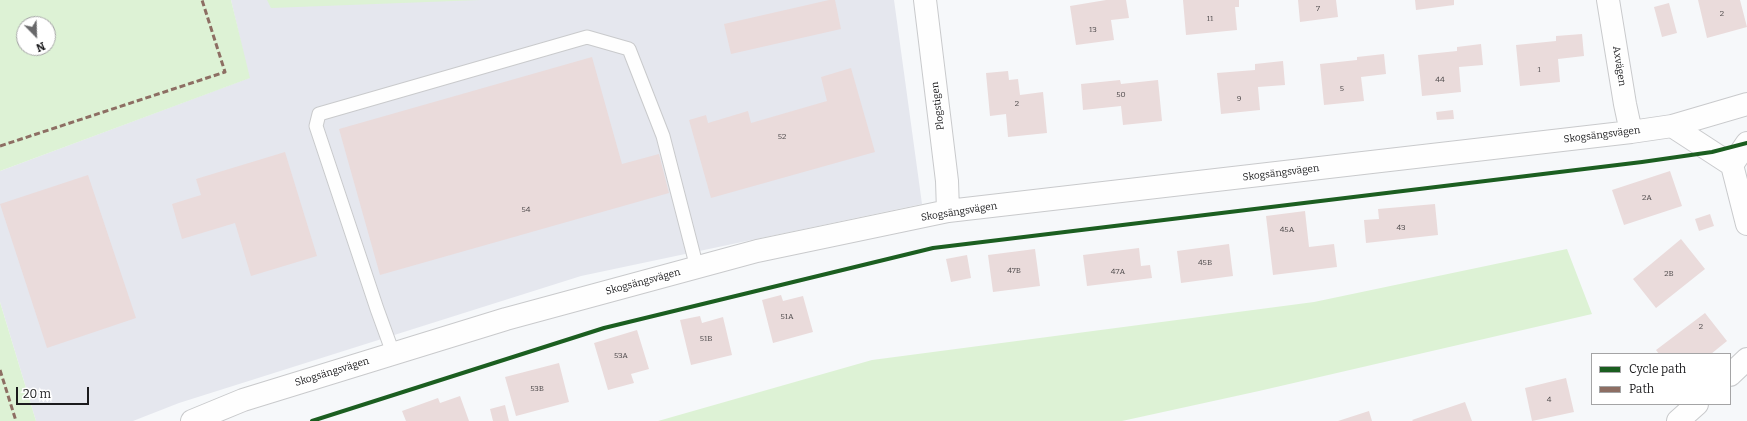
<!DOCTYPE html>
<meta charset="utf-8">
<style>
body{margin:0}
#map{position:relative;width:1747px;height:421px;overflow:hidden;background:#f6f8fa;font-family:Bitter,serif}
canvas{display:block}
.legend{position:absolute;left:1591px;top:353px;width:140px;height:52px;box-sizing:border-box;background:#fff;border:1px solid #a4a4a5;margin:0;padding:5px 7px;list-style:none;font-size:12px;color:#1b1b1d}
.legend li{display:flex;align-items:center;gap:8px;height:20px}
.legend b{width:20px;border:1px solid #a4a4a5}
.north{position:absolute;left:16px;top:16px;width:40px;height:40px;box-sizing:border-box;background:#fff;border:1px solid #a4a4a5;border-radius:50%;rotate:157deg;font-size:11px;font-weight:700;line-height:16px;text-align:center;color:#1b1b1d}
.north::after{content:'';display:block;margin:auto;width:14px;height:18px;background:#68686a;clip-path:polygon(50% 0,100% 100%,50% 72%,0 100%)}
.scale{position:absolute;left:16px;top:387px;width:73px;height:18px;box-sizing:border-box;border:2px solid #1b1b1d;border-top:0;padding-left:5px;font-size:12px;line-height:14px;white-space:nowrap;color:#1b1b1d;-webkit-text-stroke:3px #fff;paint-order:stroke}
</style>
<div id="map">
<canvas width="1747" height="421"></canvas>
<ul class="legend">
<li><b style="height:5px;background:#1b5e20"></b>Cycle path</li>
<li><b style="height:5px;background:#8d6e63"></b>Path</li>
</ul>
<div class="north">N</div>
<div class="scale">20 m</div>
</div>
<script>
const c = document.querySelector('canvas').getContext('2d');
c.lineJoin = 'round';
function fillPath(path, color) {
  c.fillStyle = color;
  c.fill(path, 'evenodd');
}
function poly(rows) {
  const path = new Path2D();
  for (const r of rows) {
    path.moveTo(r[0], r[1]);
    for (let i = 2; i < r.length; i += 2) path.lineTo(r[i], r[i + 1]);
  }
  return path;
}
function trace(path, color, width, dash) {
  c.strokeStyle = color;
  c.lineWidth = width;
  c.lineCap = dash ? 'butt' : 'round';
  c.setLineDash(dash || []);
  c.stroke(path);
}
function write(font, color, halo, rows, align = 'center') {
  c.font = font + ' Bitter,serif';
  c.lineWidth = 3;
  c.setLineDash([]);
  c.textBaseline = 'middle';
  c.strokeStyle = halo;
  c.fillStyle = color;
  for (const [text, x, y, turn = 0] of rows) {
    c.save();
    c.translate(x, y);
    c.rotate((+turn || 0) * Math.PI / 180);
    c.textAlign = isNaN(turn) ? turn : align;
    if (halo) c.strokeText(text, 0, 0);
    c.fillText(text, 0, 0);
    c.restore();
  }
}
fillPath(poly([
 [231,0,894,0,922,204,581,276,179,403,133,421,36,421,0,302,0,171,249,78]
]), '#e5e7ee');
fillPath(poly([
 [0,0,231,0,250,78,0,171],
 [24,24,48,24,48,48,24,48],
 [267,0,480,0,271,8],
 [1567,249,1592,314,1259,391,1122,421,658,421,872,360,1314,302],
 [0,302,36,421,0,421]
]), '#ddf2d5');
fillPath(poly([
 [829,0,835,0,841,29,731,54,724,24],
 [1106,0,1126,0,1129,18,1111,20,1114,40,1076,45,1070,6],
 [1183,0,1239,0,1239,7,1235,7,1237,30,1186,35],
 [1298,0,1336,0,1338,17,1300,22],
 [1415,0,1454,0,1454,5,1416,10],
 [1698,0,1740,0,1747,27,1707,38],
 [1669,3,1677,33,1662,37,1654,7],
 [1582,34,1584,56,1558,59,1560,82,1520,86,1516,45,1556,41,1556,36],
 [1481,44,1483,65,1459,67,1461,92,1422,96,1418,55,1457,51,1457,47],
 [1384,54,1386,74,1361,77,1364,101,1324,105,1320,64,1357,60,1357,57],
 [592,57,622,164,659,154,669,193,380,275,339,129],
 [1283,61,1285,85,1258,87,1260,110,1221,114,1217,73,1255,70,1255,64],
 [851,68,875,152,711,198,689,120,706,115,708,123,748,111,751,123,827,101,821,77],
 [1008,71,1009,80,1018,79,1020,95,1043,92,1047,133,1008,137,1006,114,990,116,986,73],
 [1120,80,1121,84,1158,80,1162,121,1123,125,1121,106,1083,110,1081,84],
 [1453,110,1454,119,1437,120,1436,112],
 [285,152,317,256,251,276,235,223,182,239,172,204,201,195,196,179],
 [1670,171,1682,206,1624,225,1612,190],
 [88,175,136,318,47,348,0,204],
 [1435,204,1438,235,1366,243,1364,220,1379,219,1378,209],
 [1305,211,1309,247,1334,244,1337,267,1273,275,1266,216],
 [1710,214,1714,226,1699,231,1695,219],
 [1681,239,1705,269,1656,308,1633,279],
 [1229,244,1233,276,1181,283,1177,251],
 [1139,248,1141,266,1150,265,1152,278,1087,286,1083,255],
 [1035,249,1040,286,993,292,988,255],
 [967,255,971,278,951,282,946,259],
 [781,295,783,301,803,296,813,332,773,343,762,300],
 [1705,313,1727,341,1711,354,1659,354,1656,350],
 [700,316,702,323,723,317,732,355,691,365,680,320],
 [637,330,649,369,631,374,634,383,608,390,594,343],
 [559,363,569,402,516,416,505,377],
 [1566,378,1574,412,1532,421,1525,388],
 [460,396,469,421,406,421,402,411,438,398,440,403],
 [1465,402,1472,421,1413,421,1412,420],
 [505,405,509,421,493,421,490,409],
 [1369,411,1372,421,1338,421]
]), '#eadbdb');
const lane = poly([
 [393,353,377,309,316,126,319,114,587,37,629,49,663,136,697,268]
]);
const street = poly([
 [925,0,947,181,948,211],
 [1608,0,1625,104,1631,132],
 [1672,126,1732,165],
 [1747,143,1732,165,1747,224],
 [1730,375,1747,359],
 [192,421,243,400,506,319,757,251,948,211,1631,132,1672,126,1747,104],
 [1678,421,1697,404]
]);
trace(lane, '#c9cacc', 15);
trace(street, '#c9cacc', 24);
trace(lane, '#fefefe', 13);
trace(street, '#fefefe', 22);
trace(poly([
 [0,146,225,72,202,0],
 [0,370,16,421]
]), '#8d6e63', 3, [6, 3]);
trace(poly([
 [312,421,604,328,933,248,1642,162,1712,152,1747,143]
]), '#1b5e20', 4);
write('8px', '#4f4b4c', null, [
 ["7",1318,9],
 ["2",1722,14],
 ["11",1210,19],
 ["13",1093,30],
 ["1",1539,70],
 ["44",1440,80],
 ["5",1342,89],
 ["50",1121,95],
 ["9",1239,99],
 ["2",1017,104],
 ["52",782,137],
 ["2A",1647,198],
 ["54",526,210],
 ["43",1401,228],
 ["45A",1287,230],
 ["45B",1205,263],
 ["47B",1014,271],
 ["47A",1118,272],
 ["2B",1669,274],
 ["51A",787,317],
 ["2",1701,327],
 ["51B",706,339],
 ["53A",621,356],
 ["53B",537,389],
 ["4",1549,400]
]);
write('10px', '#1b1b1d', '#fff', [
 ["Axvägen",1619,66,81],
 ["Plogstigen",938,106,-97],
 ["Skogsängsvägen",1602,135,-7],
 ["Skogsängsvägen",1281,173,-7],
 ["Skogsängsvägen",959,212,-9],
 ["Skogsängsvägen",643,282,-15],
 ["Skogsängsvägen",332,372,-17]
]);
</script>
